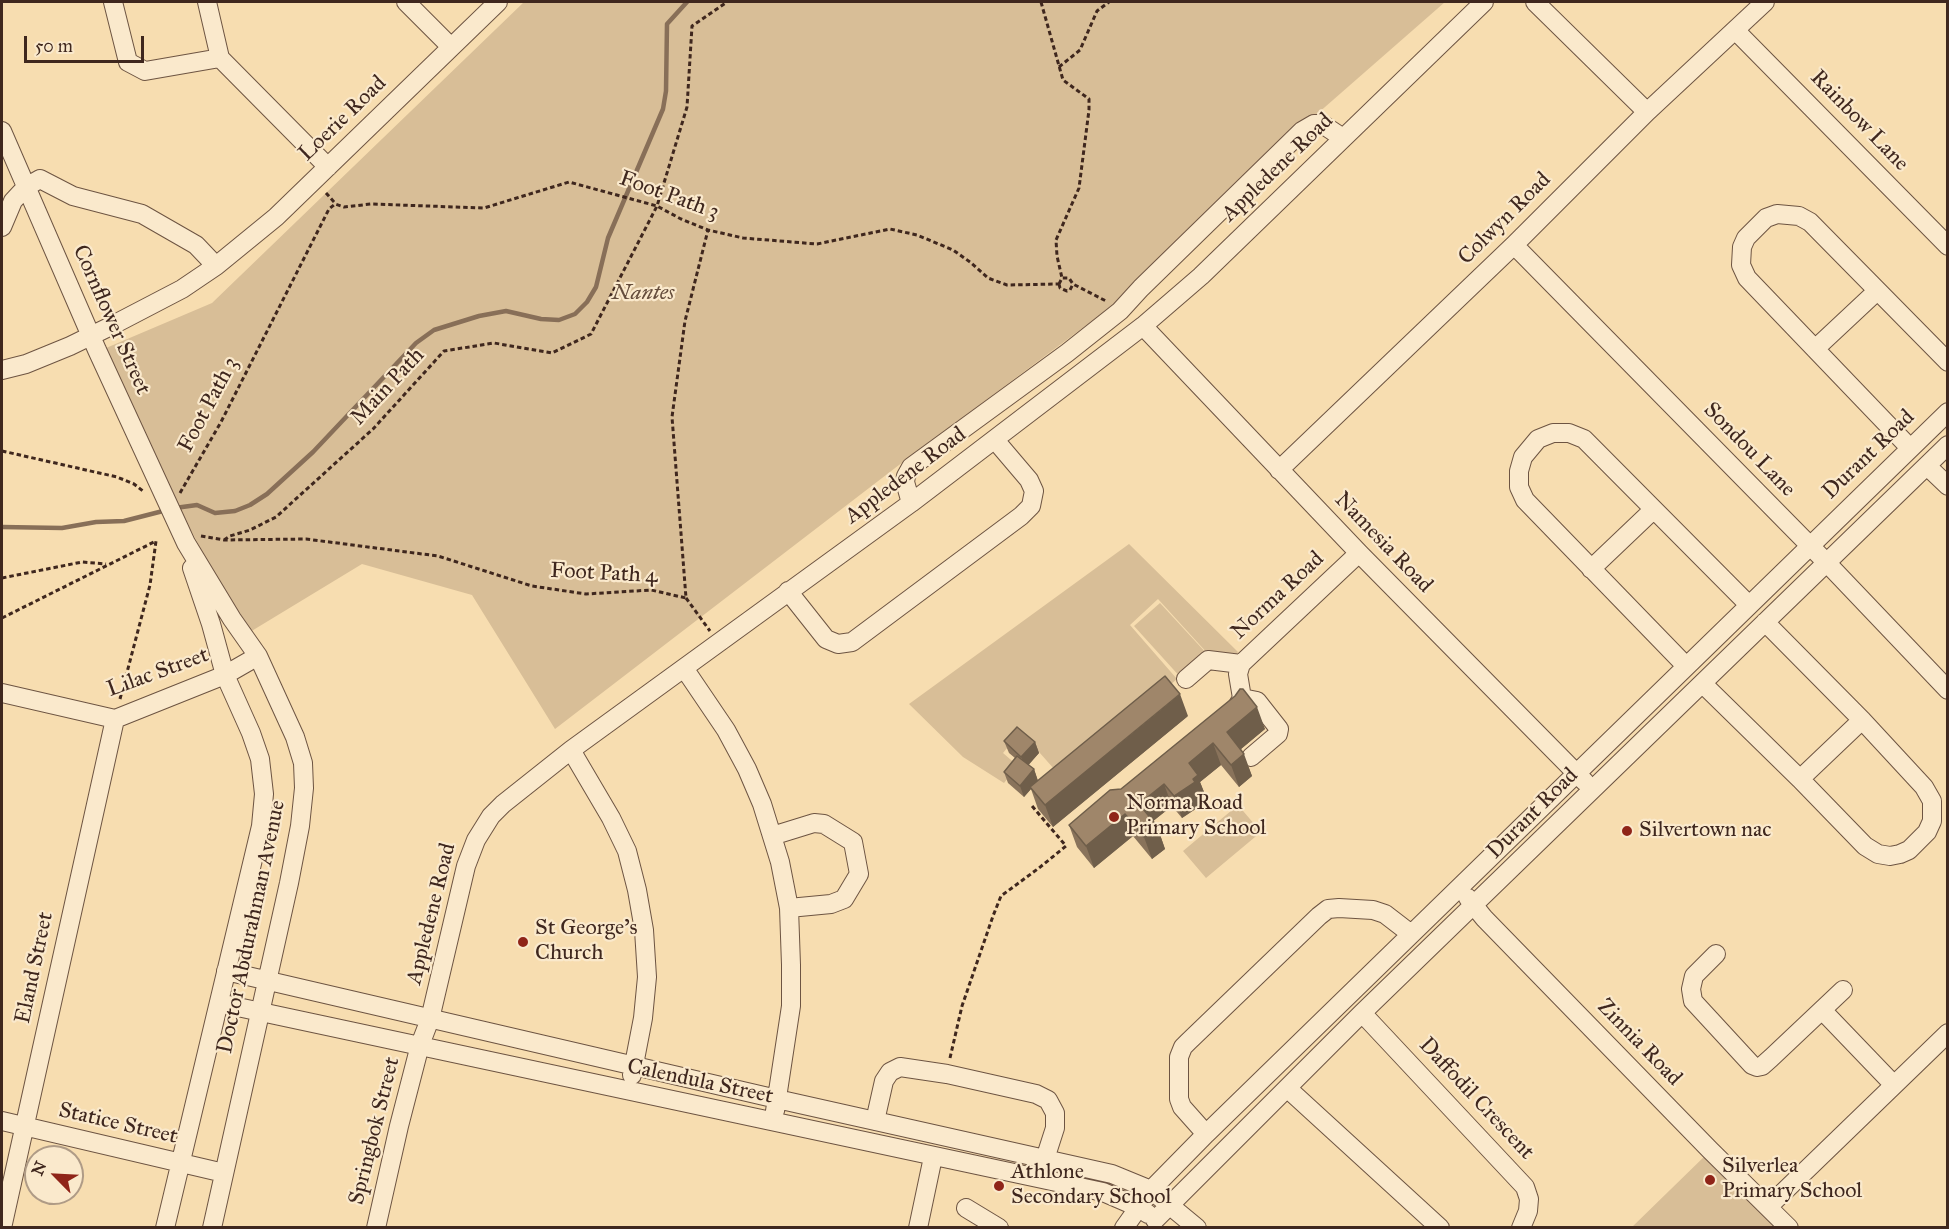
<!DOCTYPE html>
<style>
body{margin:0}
#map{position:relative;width:1949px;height:1229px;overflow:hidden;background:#f7ddb0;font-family:"IM FELL Great Primer",serif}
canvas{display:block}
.frame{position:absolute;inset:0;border:3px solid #3f271e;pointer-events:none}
.north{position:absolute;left:24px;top:1145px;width:60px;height:60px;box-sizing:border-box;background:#fae9cc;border:2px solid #af9b86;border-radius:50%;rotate:294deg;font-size:16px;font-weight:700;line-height:24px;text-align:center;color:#3f271e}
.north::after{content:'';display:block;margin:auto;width:21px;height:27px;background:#8f2418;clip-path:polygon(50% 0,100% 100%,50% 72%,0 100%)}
.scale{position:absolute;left:24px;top:36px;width:120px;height:27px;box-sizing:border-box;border:3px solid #3f271e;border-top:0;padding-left:8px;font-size:18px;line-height:21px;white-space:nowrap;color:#3f271e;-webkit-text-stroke:4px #fae9cc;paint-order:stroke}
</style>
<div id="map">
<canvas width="1949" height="1229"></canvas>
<div class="frame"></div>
<div class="north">N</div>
<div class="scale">50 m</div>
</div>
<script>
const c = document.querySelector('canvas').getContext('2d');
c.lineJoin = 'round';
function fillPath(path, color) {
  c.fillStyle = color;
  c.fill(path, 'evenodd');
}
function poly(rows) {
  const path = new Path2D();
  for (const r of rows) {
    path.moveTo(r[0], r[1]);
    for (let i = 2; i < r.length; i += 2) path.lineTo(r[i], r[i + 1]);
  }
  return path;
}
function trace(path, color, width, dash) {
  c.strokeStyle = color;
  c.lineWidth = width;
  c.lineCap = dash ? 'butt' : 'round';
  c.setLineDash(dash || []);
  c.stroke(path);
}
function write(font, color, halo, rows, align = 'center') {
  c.font = font + ' "IM FELL Great Primer",serif';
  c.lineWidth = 4.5;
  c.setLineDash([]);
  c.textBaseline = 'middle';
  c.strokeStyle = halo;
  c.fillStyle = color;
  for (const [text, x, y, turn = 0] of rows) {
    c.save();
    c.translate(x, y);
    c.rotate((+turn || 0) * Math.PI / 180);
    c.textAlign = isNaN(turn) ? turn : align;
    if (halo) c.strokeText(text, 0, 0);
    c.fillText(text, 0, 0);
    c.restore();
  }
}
fillPath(poly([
 [524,2,1445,2,1301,128,1120,300,899,465,555,729,472,595,362,564,245,635,99,351,212,303],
 [1129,544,1238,652,1237,654,1213,653,1209,655,1158,599,1130,625,1177,679,1062,778,1024,735,1019,734,1003,753,1018,766,1004,783,963,757,909,704],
 [1160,603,1208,655,1182,679,1134,626],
 [1238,805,1261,832,1206,878,1183,851],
 [1710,1151,1789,1228,1631,1228]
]), '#d8be97');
trace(poly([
 [175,508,197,505,215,513,235,511,250,505,267,494,313,452,416,343,434,330,479,316,506,311,541,319,559,320,575,314,587,302,596,287,608,238,663,109,666,91,667,24,687,2],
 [2,527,62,528,96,522,124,521,167,510]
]), '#886f58', 4.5);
const minor = poly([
 [113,2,128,62,145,71,220,58],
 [207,2,220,58,328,167],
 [406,2,451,47],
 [1535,2,1647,112],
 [1735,30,1948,246],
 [2,131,97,350,186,543,232,619,258,656,295,737,303,763,304,788,300,826,289,883,212,1228],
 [2,227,13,201,26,187,40,179,73,196,142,214,196,245,216,266],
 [1514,245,1826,562,1948,690],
 [1143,326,1359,553,1585,782],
 [1815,349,1877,291],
 [2,370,26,364,70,346,111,326,182,289,216,266,276,217,498,2],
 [1910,448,1747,278,1741,265,1742,247,1746,238,1766,218,1777,214,1799,216,1810,222,1948,362],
 [1927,466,1948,486],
 [1279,470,1514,245,1647,112,1765,2],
 [911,503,905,482,906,476,911,467,1067,353,1120,311,1141,288,1302,131,1314,124,1322,124,1343,138],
 [1591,569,1653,510],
 [788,591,826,639,838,644,852,642,1021,516,1031,506,1034,491,1029,480,995,440],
 [1686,666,1525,500,1519,487,1519,471,1523,457,1538,439,1553,433,1569,433,1584,439,1749,605],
 [684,668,726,730,747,769,762,804,780,862,789,908,791,965,791,1006,775,1111],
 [1186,679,1208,660,1241,664],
 [1703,684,1800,779,1865,846,1878,854,1890,856,1900,854,1909,850,1927,832,1932,821,1932,801,1924,787,1862,720,1765,622],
 [2,693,115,719,225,675,258,656],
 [1242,698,1257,701,1279,729,1278,734,1251,757],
 [1235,710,1242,698,1238,674,1241,664,1359,553],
 [571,750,611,818,627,851,637,890,644,930,647,977,643,1018,632,1075],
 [1800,779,1862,720],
 [772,836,814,823,824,824,853,842,859,874,844,899,831,904,789,908],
 [1468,898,1484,918,1710,1150,1789,1228],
 [1716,954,1694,976,1691,989,1693,1001,1752,1065,1757,1067,1762,1066,1771,1058,1843,990],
 [226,971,777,1099,1112,1174,1151,1190,1197,1228],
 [219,1003,1103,1192,1140,1208,1148,1214],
 [1822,1010,1894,1085],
 [1362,1013,1525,1187,1529,1199,1528,1211,1521,1228],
 [1287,1088,1440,1228],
 [2,1121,224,1173],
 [875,1121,884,1081,890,1072,900,1067,947,1074,1036,1094,1048,1100,1055,1113,1055,1128,1045,1159],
 [1206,1134,1182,1107,1179,1099,1179,1057,1183,1047,1188,1042,1319,916,1328,909,1339,908,1373,910,1385,914,1411,934],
 [1768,1207,1948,1033],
 [966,1208,999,1228],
 [1155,1220,1362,1013,1948,445],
 [2,1228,115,719],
 [165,1228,261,826,264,794,260,759,251,733,225,675,211,624,192,568],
 [376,1228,399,1126,420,1045,430,1019,466,866,476,840,491,816,503,804,571,750,911,503,1143,326,1201,276,1484,2],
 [918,1228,933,1157],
 [1124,1228,1151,1190,1206,1134,1948,412]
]);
trace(minor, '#6d5442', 20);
trace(poly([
 [1041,2,1063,80,1089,99,1089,110,1079,188,1056,240,1057,256,1062,278],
 [1059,67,1080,50,1097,11,1109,2],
 [326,193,335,203],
 [1059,284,1062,278,1069,278,1073,284,1106,301],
 [1059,284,1060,288,1067,291,1070,290,1073,284],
 [2,451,117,477,134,484,143,491],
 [180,493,221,422,329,209,335,204,344,207,371,204,484,208,569,182,657,206,681,219,708,230,743,238,817,244,890,229,917,235,953,250,970,262,988,278,1007,285,1059,284],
 [201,536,224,540,306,539,438,556,532,586,586,594,651,590,686,598,672,417,685,321,708,230],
 [224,540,230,536,250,530,276,517,373,429,444,351,494,343,552,353,591,334,657,206,687,107,692,26,727,2],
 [2,578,82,562,106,564],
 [686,598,710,631],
 [2,618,156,541],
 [120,699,150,585,156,541],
 [950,1058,962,1006,993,916,1001,896,1039,868,1066,846,1032,806]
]), '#3f271e', 3, [4.5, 3]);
trace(minor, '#fae9cc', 18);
fillPath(poly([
 [1235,696,1265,729,1241,749,1252,776,1239,787,1221,765,1200,782,1206,797,1202,800,1203,804,1182,818,1172,806,1153,821,1157,826,1165,849,1152,859,1133,836,1094,868,1077,847,1069,825,1121,789],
 [1188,716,1053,827,1038,809,1031,789,1024,797,1008,783,1004,772,1015,758,1009,753,1004,741,1035,742,1039,753,1028,765,1034,769,1038,781]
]), '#89735b');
fillPath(poly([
 [1180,694,1188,716,1053,827,1045,805],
 [1257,707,1265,729,1235,754,1227,732],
 [1035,742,1039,753,1026,768,1021,757],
 [1213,743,1221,765,1200,782,1206,797,1202,800,1203,804,1182,818,1174,796,1189,763],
 [1244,754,1252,776,1239,787,1231,765],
 [1034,769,1038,781,1024,797,1020,786],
 [1164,784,1172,806,1147,826,1139,804],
 [1125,814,1133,836,1094,868,1086,846],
 [1157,826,1165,849,1152,859,1144,837]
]), '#6f5e4a');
const building = poly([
 [1165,676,1180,694,1045,805,1030,787,1165,676],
 [1240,689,1243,689,1257,707,1227,732,1244,754,1231,765,1213,743,1189,763,1198,775,1193,779,1195,782,1174,796,1164,784,1139,804,1157,826,1144,837,1125,814,1086,846,1069,825,1110,790,1121,789,1235,696,1240,689],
 [1017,727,1035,742,1021,757,1004,741,1017,727],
 [1017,756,1034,769,1020,786,1004,772,1017,756]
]);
fillPath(building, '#9f866a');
trace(building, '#6f5e4a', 1.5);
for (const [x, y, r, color] of [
 [1114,817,6,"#8f2418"],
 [1627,831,6,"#8f2418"],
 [523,942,6,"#8f2418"],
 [1710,1180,6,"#8f2418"],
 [999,1186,6,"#8f2418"]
]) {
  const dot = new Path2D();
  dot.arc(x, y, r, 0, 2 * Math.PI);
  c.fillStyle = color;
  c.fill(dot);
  trace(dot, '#fae9cc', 2);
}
write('22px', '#3f271e', '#fae9cc', [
 ["Loerie Road",343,119,-44],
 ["Rainbow Lane",1859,121,46],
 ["Appledene Road",1278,168,-44],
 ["Foot Path 3",669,196,20],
 ["Colwyn Road",1505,219,-45],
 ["Cornflower Street",111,320,66],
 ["Main Path",388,387,-47],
 ["Foot Path 3",209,405,-62],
 ["Sondou Lane",1749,450,46],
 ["Durant Road",1869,455,-44],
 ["Appledene Road",906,476,-37],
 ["Namesia Road",1383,543,46],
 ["Foot Path 4",604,574,3],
 ["Norma Road",1278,596,-43],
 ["Lilac Street",158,673,-20],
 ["Durant Road",1533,814,-45],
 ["Appledene Road",432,914,-76],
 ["Doctor Abdurahman Avenue",252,927,-78],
 ["Eland Street",35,968,-78],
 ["Zinnia Road",1639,1043,46],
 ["Calendula Street",700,1082,12],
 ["Daffodil Crescent",1476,1099,47],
 ["Statice Street",118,1124,13],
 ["Springbok Street",375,1131,-76]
]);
write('italic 22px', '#654d3c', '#fae9cc', [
 ["Nantes",643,294]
]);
write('22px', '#3f271e', '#fae9cc', [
 ["Norma Road",1126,804],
 ["Primary School",1126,829],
 ["Silvertown nac",1639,831],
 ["St George's",535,929],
 ["Church",535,954],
 ["Silverlea",1722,1167],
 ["Primary School",1722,1192],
 ["Athlone",1011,1173],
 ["Secondary School",1011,1198]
], 'left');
</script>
